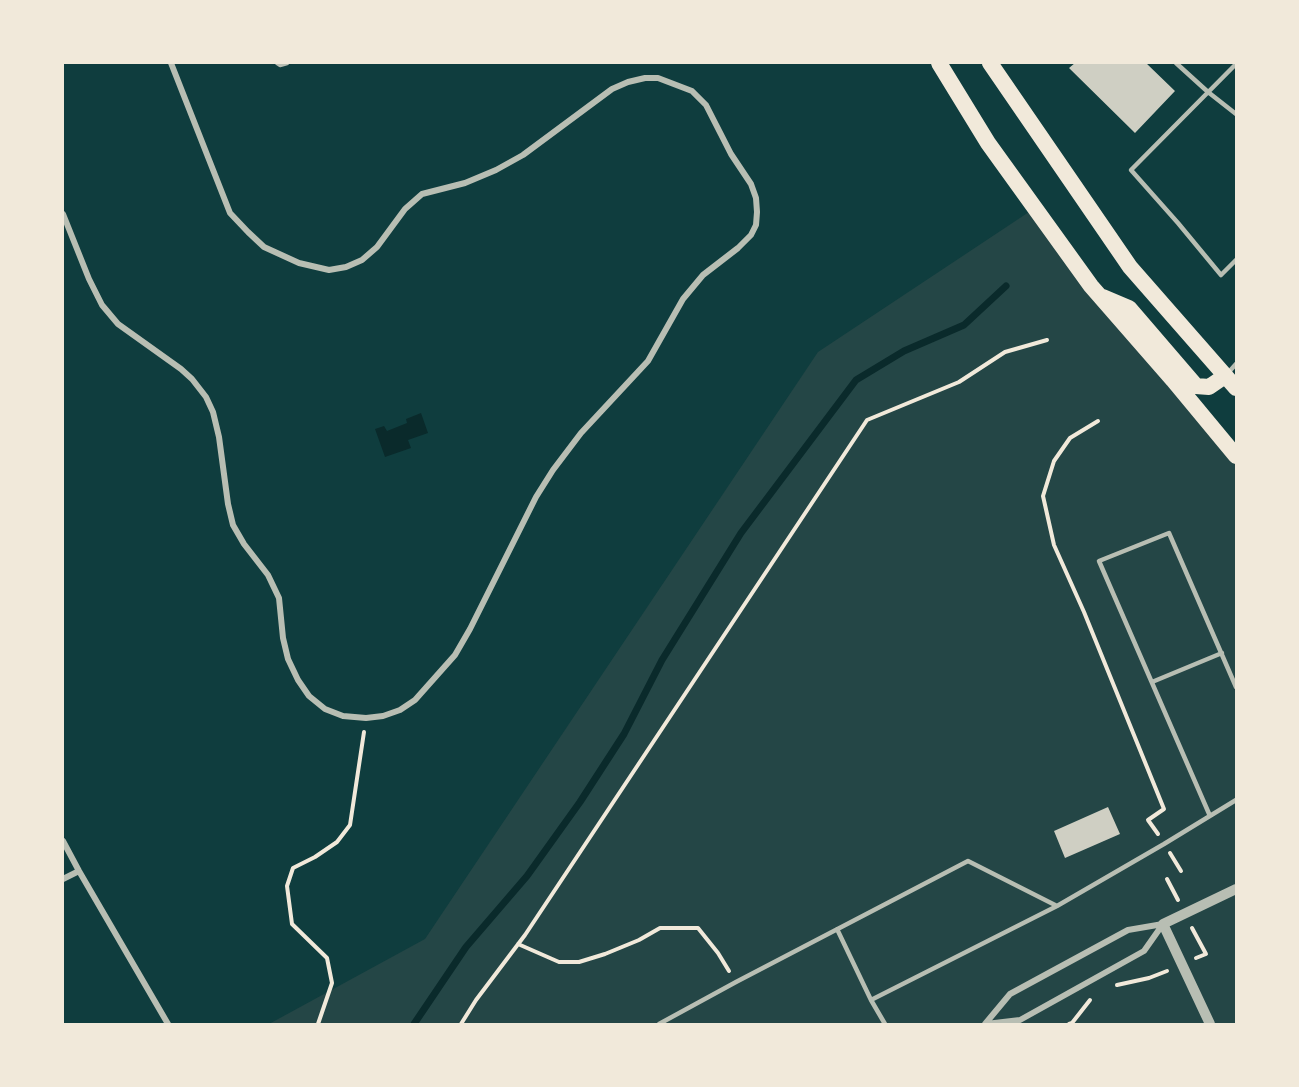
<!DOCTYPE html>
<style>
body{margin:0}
#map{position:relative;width:1299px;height:1087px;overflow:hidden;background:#0f3d3e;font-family:"Noto Sans",sans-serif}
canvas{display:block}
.frame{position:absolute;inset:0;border:64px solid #f1e9da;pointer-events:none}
</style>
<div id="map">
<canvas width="1299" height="1087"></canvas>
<div class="frame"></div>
</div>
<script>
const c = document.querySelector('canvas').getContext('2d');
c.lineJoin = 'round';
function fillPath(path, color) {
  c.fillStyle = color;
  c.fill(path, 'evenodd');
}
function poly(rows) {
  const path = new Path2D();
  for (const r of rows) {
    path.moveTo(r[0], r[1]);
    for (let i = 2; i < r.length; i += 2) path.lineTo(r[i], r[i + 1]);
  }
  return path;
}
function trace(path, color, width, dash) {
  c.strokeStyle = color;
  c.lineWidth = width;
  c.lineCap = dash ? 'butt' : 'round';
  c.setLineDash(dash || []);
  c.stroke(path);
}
fillPath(poly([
 [1035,208,1236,456,1236,1024,269,1024,425,939,818,352]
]), '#244646');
fillPath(poly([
 [421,413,428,433,408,440,411,448,385,457,375,429,384,426,387,431,407,423,406,419]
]), '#0a2a2b');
trace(poly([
 [414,1024,466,947,527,876,580,802,624,734,662,660,741,533,856,380,904,351,964,325,1006,286]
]), '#0a2a2b', 7);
fillPath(poly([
 [1075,63,1146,63,1175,91,1135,133,1069,68],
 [1108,807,1120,834,1065,858,1054,831]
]), '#cfcfc3');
trace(poly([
 [1098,421,1070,438,1054,461,1043,496,1054,545,1084,612,1164,809,1148,820,1158,834],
 [1170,853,1181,871],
 [1167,879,1178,900],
 [1192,928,1206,954,1196,958],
 [518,944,559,962,579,962,605,954,639,940,660,928,698,928,718,953,729,971],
 [1117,985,1149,978,1167,971],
 [318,1024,332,983,327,958,292,924,287,886,293,868,315,857,337,842,350,825,364,732],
 [461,1024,476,1000,525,935,867,420,959,382,1005,352,1047,340],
 [1069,1024,1072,1023,1090,1000]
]), '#f1e9da', 4);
trace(poly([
 [277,63,280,65,287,63],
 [1176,63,1208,92,1236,114],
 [1236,64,1131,170,1178,223,1221,275,1236,260],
 [1228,373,1236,364],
 [1152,682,1222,653],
 [1210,816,1099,561,1169,533,1236,687],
 [837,929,871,1000,885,1024],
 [871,1000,1057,906,1164,844,1236,800],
 [659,1024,736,982,968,861,1057,906]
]), '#b8beb3', 4.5);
trace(poly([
 [63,214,89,279,102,305,118,324,181,369,192,379,206,397,213,412,219,437,228,504,233,525,244,544,268,575,279,598,283,638,288,659,298,680,309,696,325,709,343,716,366,718,383,716,400,710,415,700,455,655,470,629,536,497,553,470,581,433,648,361,683,299,703,275,738,248,751,235,756,225,757,212,756,198,751,184,731,154,706,105,692,91,658,78,645,78,628,82,612,89,523,155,496,170,465,183,422,194,405,209,377,247,362,260,346,267,329,270,299,263,264,247,248,232,230,213,171,63],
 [63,841,79,871,168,1024],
 [63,879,79,871],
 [985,1024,1010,994,1128,930,1163,924],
 [986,1024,1020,1020,1144,951,1163,924]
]), '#b8beb3', 6);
trace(poly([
 [1210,1024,1163,924,1236,889]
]), '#b8beb3', 10);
trace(poly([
 [939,63,988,143,1091,286,1173,380,1236,456],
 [990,63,1130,267,1236,388],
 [1103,297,1129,308,1196,386,1209,387,1225,376]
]), '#f1e9da', 16);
</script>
